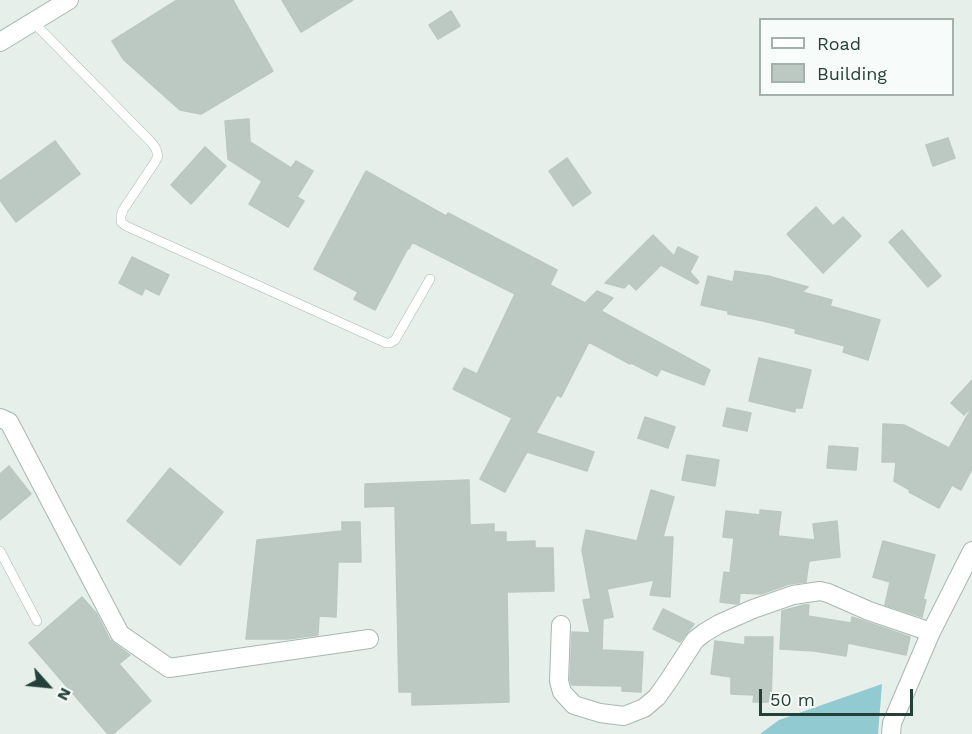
<!DOCTYPE html>
<style>
body{margin:0}
#map{position:relative;width:972px;height:734px;overflow:hidden;background:#e6efea;font-family:"Work Sans",sans-serif}
canvas{display:block}
.legend{position:absolute;left:759px;top:18px;width:195px;height:78px;box-sizing:border-box;background:#f7fbf9;border:2px solid #a3b0ac;margin:0;padding:8px 10px;list-style:none;font-size:18px;color:#254038}
.legend li{display:flex;align-items:center;gap:12px;height:30px}
.legend b{width:30px;border:2px solid #a3b0ac}
.north{position:absolute;left:18px;top:656px;width:60px;height:60px;-webkit-text-stroke:4px #f7fbf9;paint-order:stroke;rotate:117deg;font-size:16px;font-weight:700;line-height:24px;text-align:center;color:#254038}
.north::after{content:'';display:block;margin:auto;width:21px;height:27px;background:#254038;clip-path:polygon(50% 0,100% 100%,50% 72%,0 100%)}
.scale{position:absolute;left:759px;top:689px;width:154px;height:27px;box-sizing:border-box;border:3px solid #254038;border-top:0;padding-left:8px;font-size:18px;line-height:21px;white-space:nowrap;color:#254038;-webkit-text-stroke:4px #f7fbf9;paint-order:stroke}
</style>
<div id="map">
<canvas width="972" height="734"></canvas>
<ul class="legend">
<li><b style="height:8px;background:#fff"></b>Road</li>
<li><b style="height:16px;background:#bcc9c3"></b>Building</li>
</ul>
<div class="north">N</div>
<div class="scale">50 m</div>
</div>
<script>
const c = document.querySelector('canvas').getContext('2d');
c.lineJoin = 'round';
function fillPath(path, color) {
  c.fillStyle = color;
  c.fill(path, 'evenodd');
}
function poly(rows) {
  const path = new Path2D();
  for (const r of rows) {
    path.moveTo(r[0], r[1]);
    for (let i = 2; i < r.length; i += 2) path.lineTo(r[i], r[i + 1]);
  }
  return path;
}
function trace(path, color, width, dash) {
  c.strokeStyle = color;
  c.lineWidth = width;
  c.lineCap = dash ? 'butt' : 'round';
  c.setLineDash(dash || []);
  c.stroke(path);
}
fillPath(poly([
 [882,684,878,734,760,734,779,720]
]), '#91cbd1');
const building = poly([
 [177,0,233,0,273,71,201,114,180,110,124,60,112,41,177,0],
 [282,0,353,0,301,32,282,0],
 [451,11,460,26,438,39,429,25,451,11],
 [249,119,250,142,291,168,296,161,313,171,297,197,304,201,288,227,249,204,262,181,228,159,225,121,249,119],
 [948,138,955,158,933,166,926,145,948,138],
 [55,141,80,174,16,222,0,200,0,181,55,141],
 [205,147,226,166,191,204,171,185,205,147],
 [567,158,591,193,573,206,549,171,567,158],
 [366,171,446,216,448,213,557,270,550,285,585,303,597,291,613,298,601,311,710,370,704,385,661,369,657,376,631,363,630,364,589,342,561,397,557,395,536,433,594,452,587,471,527,452,505,492,480,479,512,418,453,389,464,368,477,374,515,294,412,242,409,249,408,248,375,310,354,299,358,292,314,269,366,171],
 [816,207,833,226,843,217,861,236,823,273,787,234,816,207],
 [902,230,941,276,928,287,889,242,902,230],
 [653,235,674,256,678,247,698,257,690,272,699,282,697,284,661,265,636,290,629,283,624,288,605,283,653,235],
 [132,257,169,275,159,295,145,288,142,295,119,283,132,257],
 [735,271,768,276,808,287,802,292,832,300,830,306,880,320,868,360,843,352,845,346,795,333,796,329,759,320,728,314,728,311,701,305,708,276,733,282,735,271],
 [759,358,811,370,802,408,795,408,795,412,749,401,759,358],
 [972,380,972,406,964,415,951,403,972,380],
 [972,407,972,469,961,490,952,485,939,508,909,492,910,490,894,481,896,462,882,462,883,424,904,425,949,448,972,407],
 [727,408,751,413,747,431,723,426,727,408],
 [645,417,675,427,668,448,638,438,645,417],
 [829,446,858,448,856,470,827,468,829,446],
 [687,455,719,460,715,486,682,480,687,455],
 [9,466,31,494,0,520,0,474,9,466],
 [170,468,223,512,180,565,127,521,170,468],
 [469,480,470,525,494,524,494,532,506,532,506,542,535,541,535,548,553,548,554,591,507,592,509,702,412,705,412,692,399,692,395,506,365,507,365,484,469,480],
 [651,490,674,497,663,537,673,537,670,597,650,595,654,580,607,589,613,617,603,619,602,650,643,652,641,692,622,691,622,686,572,685,570,680,572,632,590,633,583,600,591,599,582,550,586,530,637,541,651,490],
 [760,510,781,512,778,536,815,540,813,524,837,521,840,557,809,561,806,582,789,584,761,594,740,593,739,603,737,604,720,602,724,572,730,573,734,538,723,537,726,511,760,515,760,510],
 [342,522,360,522,361,562,338,562,336,617,319,616,318,635,288,639,246,639,257,540,342,531,342,522],
 [883,541,935,555,923,599,926,600,922,617,885,605,890,582,873,577,883,541],
 [82,597,97,614,110,640,130,655,119,664,151,701,113,734,108,734,29,643,82,597],
 [804,605,809,605,808,616,851,623,852,617,910,637,906,655,848,643,846,656,814,651,780,649,782,611,804,605],
 [663,609,694,624,680,642,653,629,663,609],
 [745,637,773,637,771,702,753,702,754,695,731,694,731,677,711,674,715,641,745,645,745,637]
]);
fillPath(building, '#bcc9c3');
trace(building, '#b9c8c1', 1.5);
const service = poly([
 [33,22,152,143,156,149,158,156,155,162,123,210,121,216,121,222,126,226,386,343,390,343,395,340,430,279],
 [0,551,37,621]
]);
const minor = poly([
 [0,418,9,422,120,634,169,668,369,639],
 [561,625,559,681,562,692,574,705,600,713,624,716,644,708,657,697,669,680,695,640,704,633,719,624,753,609,793,595,820,591,828,593,869,611,931,632]
]);
const tertiary = poly([
 [891,734,892,723,931,632,972,551]
]);
const secondary = poly([
 [0,42,69,0]
]);
trace(service, '#a8b7b1', 10);
trace(minor, '#a8b7b1', 20);
trace(tertiary, '#a8b7b1', 20);
trace(secondary, '#a5bab1', 20);
trace(service, '#fff', 9);
trace(minor, '#fff', 18);
trace(tertiary, '#fff', 18);
trace(secondary, '#fff', 18);
</script>
